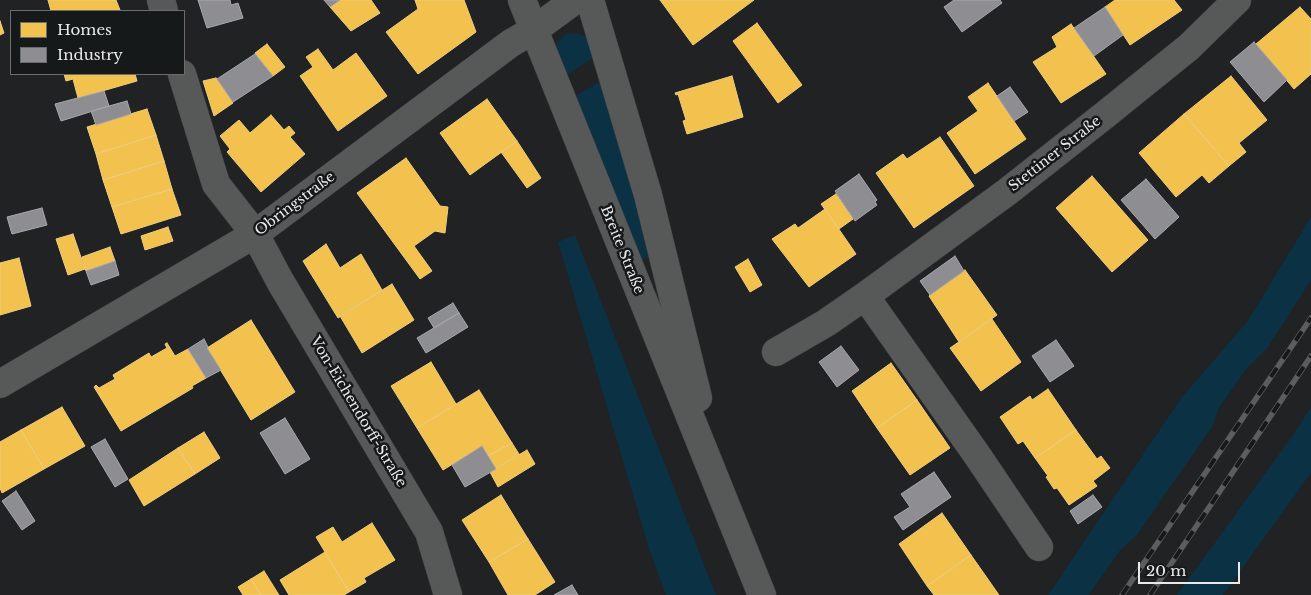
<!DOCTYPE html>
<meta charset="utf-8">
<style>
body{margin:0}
#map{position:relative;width:1311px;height:595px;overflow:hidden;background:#202223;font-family:"Libre Baskerville",serif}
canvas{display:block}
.legend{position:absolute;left:10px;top:10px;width:175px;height:65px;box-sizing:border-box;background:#16191a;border:1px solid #6a6c6d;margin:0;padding:6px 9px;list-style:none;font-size:15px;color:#e7e9ea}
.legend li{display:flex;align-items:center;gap:10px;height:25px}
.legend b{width:25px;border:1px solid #6a6c6d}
.scale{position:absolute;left:1138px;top:562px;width:102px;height:22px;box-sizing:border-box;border:2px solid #e7e9ea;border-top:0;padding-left:6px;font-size:15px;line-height:18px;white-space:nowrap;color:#e7e9ea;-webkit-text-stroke:4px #16191a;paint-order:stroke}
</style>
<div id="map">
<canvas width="1311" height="595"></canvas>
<ul class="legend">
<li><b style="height:14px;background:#f2c14e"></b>Homes</li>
<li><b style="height:14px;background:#8d8d92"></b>Industry</li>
</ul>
<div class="scale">20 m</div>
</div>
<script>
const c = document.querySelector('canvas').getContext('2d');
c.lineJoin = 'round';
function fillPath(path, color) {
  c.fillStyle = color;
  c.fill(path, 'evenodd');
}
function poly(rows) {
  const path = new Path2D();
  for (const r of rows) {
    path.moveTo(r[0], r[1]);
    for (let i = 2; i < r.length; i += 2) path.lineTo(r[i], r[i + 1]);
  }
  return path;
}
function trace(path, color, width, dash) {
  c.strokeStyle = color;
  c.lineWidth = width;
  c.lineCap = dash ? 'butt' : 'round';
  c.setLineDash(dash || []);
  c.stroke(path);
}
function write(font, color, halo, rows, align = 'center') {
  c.font = font + ' "Libre Baskerville",serif';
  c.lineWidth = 5;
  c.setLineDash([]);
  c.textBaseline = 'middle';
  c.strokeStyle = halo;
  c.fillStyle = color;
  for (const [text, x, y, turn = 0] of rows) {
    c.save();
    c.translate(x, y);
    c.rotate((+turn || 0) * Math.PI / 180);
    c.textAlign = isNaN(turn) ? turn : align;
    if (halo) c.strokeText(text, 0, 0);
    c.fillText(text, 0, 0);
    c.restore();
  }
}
fillPath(poly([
 [576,33,585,36,592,42,597,55,564,77,554,51,558,41,567,34],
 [604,79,652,255,635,264,572,98],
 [1311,217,1311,280,1268,347,1246,369,1219,408,1212,427,1137,535,1120,550,1089,595,1048,595,1182,397,1247,322],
 [575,235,716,595,666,595,650,552,558,242],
 [1311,407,1311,473,1223,595,1177,595,1293,435]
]), '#0b3144');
const homes = poly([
 [48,0,116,0,120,10,116,11,49,11,51,11,48,0],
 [340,0,371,0,380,13,351,31,330,7,340,0],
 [415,0,464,0,476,32,418,74,386,32,418,9,415,0],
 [660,0,754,0,693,45,660,0],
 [1115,0,1174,0,1182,10,1130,45,1105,7,1115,0],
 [1300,7,1311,19,1311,74,1294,89,1256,44,1300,7],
 [0,21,4,33,0,35,0,21],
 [757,23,802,85,778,103,733,41,757,23],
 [1071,24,1106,74,1061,103,1033,62,1057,47,1052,37,1071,24],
 [267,44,285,67,273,76,255,53,267,44],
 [318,49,333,70,356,53,387,96,338,131,300,76,313,67,306,57,318,49],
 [64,74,135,74,137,81,78,98,73,79,66,81,64,74],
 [732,76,743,117,687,134,683,121,686,120,678,94,676,95,675,93,732,76],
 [1231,76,1267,120,1239,143,1246,152,1229,166,1184,114,1231,76],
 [216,78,233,103,214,116,203,81,216,78],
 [988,83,1026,139,975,174,947,133,978,111,968,97,988,83],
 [487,99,517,141,470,175,440,133,487,99],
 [147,109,156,135,96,154,87,127,147,109],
 [1184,114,1229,166,1209,183,1202,175,1176,197,1139,153,1184,114],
 [271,115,284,130,289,126,295,133,290,137,305,154,261,192,227,152,230,149,220,136,239,120,250,133,271,115],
 [156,135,164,161,103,180,96,154,156,135],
 [940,137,974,186,914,228,876,173,903,154,907,159,940,137],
 [517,141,541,178,527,188,501,152,517,141],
 [406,158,440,206,448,207,445,233,435,231,414,246,432,271,420,279,357,193,406,158],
 [164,161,172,189,112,207,103,180,164,161],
 [1092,176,1148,240,1112,272,1056,208,1092,176],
 [172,189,181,215,121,234,112,207,172,189],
 [836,194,853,219,839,229,821,204,836,194],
 [825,209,856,254,809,287,772,239,795,224,798,228,825,209],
 [168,227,173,241,145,250,141,236,168,227],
 [73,234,85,269,68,275,56,239,73,234],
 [326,244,340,268,361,254,382,290,338,318,303,261,326,244],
 [110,247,115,261,86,271,82,257,110,247],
 [19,258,31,306,0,315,0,263,19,258],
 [748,259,762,285,750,292,735,267,748,259],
 [965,270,997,315,959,342,929,296,965,270],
 [392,284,414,320,362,353,340,316,392,284],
 [992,319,1021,362,981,391,950,348,992,319],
 [251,320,295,392,251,420,207,348,251,320],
 [167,343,175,356,188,349,206,378,192,386,193,388,121,431,94,387,96,385,99,388,115,379,113,375,149,353,151,357,167,348,165,344,167,343],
 [431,362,456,404,417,428,391,386,431,362],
 [891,363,917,400,877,428,852,391,891,363],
 [1048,389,1076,430,1035,458,1023,441,1018,444,1000,417,1030,396,1032,400,1048,389],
 [479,390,512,443,488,456,482,446,443,470,417,428,479,390],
 [917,400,950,448,910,475,877,428,917,400],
 [62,407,85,446,44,469,21,430,62,407],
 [21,430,44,469,2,493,0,488,0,442,21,430],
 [1076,430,1097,459,1101,456,1110,468,1093,481,1097,486,1069,505,1057,488,1054,489,1046,477,1048,476,1035,458,1076,430],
 [204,432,220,458,195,474,178,448,204,432],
 [512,443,519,454,496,469,488,456,512,443],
 [178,448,195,474,144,506,129,480,178,448],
 [527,450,535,464,498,487,490,472,527,450],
 [501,495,528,539,489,562,462,520,501,495],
 [942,513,971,555,927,586,899,544,942,513],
 [372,523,395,560,364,578,366,582,349,592,316,537,333,527,342,542,372,523],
 [528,539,555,582,535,595,508,595,489,562,528,539],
 [325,552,349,592,344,595,289,595,280,580,325,552],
 [971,555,999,595,934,595,927,586,971,555],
 [264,571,279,595,261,595,251,579,264,571],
 [251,579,261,595,243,595,238,587,251,579]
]);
fillPath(homes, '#f2c14e');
trace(homes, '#efcd7d', 1);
const industry = poly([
 [198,0,230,0,231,5,238,3,243,18,207,28,198,0],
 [324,0,340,0,330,7,324,0],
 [954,0,1000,0,1002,3,962,32,944,7,954,0],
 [1105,7,1123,35,1094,56,1074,28,1105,7],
 [1254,42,1287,80,1264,102,1230,62,1254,42],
 [255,54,273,76,233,102,217,79,255,54],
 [1010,87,1028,112,1014,121,997,96,1010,87],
 [104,91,109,106,61,121,55,104,104,91],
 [127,101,131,114,96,125,91,111,127,101],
 [859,174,877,200,875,202,877,205,855,221,835,191,859,174],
 [1146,179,1179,217,1155,239,1121,200,1146,179],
 [42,208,47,225,12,234,7,217,42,208],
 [955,256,964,271,930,295,920,281,955,256],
 [115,261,119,275,91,285,86,271,115,261],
 [453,303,459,313,434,328,428,318,453,303],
 [459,313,468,327,426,353,417,338,459,313],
 [204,339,208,347,207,348,221,370,206,378,188,349,204,339],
 [1056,340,1074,366,1050,382,1032,356,1056,340],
 [841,346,859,370,837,387,819,362,841,346],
 [285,418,310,459,285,474,260,433,285,418],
 [105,439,128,479,115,487,91,447,105,439],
 [482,446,496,469,465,487,452,465,482,446],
 [934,472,951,497,903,530,894,517,910,507,901,494,934,472],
 [16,491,35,521,22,530,2,501,16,491],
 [1093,495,1102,507,1078,524,1070,511,1093,495],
 [572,585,578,595,554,595,572,585]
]);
fillPath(industry, '#8d8d92');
trace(industry, '#a8a9ac', 1);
const street = poly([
 [161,0,164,11],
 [182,74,216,184,255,234,280,281,429,532,448,595],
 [865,296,977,455,1039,547],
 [776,352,826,323,865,296,1007,192,1106,114,1189,47,1237,0],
 [0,384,255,234,511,43,534,30,575,0]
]);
const secondary = poly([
 [522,0,762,595],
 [590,0,648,195,698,398]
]);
trace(street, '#3e3f40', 29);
trace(secondary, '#3e3f40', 29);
trace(street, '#575959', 28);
trace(secondary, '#575959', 28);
const rail = poly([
 [1122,595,1311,318],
 [1150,595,1311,356]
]);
trace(rail, '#5c5e5e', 5.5);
trace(rail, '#16191a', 4, [11]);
write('14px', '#e7e9ea', '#16191a', [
 ["Stettiner Straße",1055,154,-38],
 ["Obringstraße",295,204,-37],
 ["Breite Straße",622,250,68],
 ["Von-Eichendorff-Straße",358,412,59]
]);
</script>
